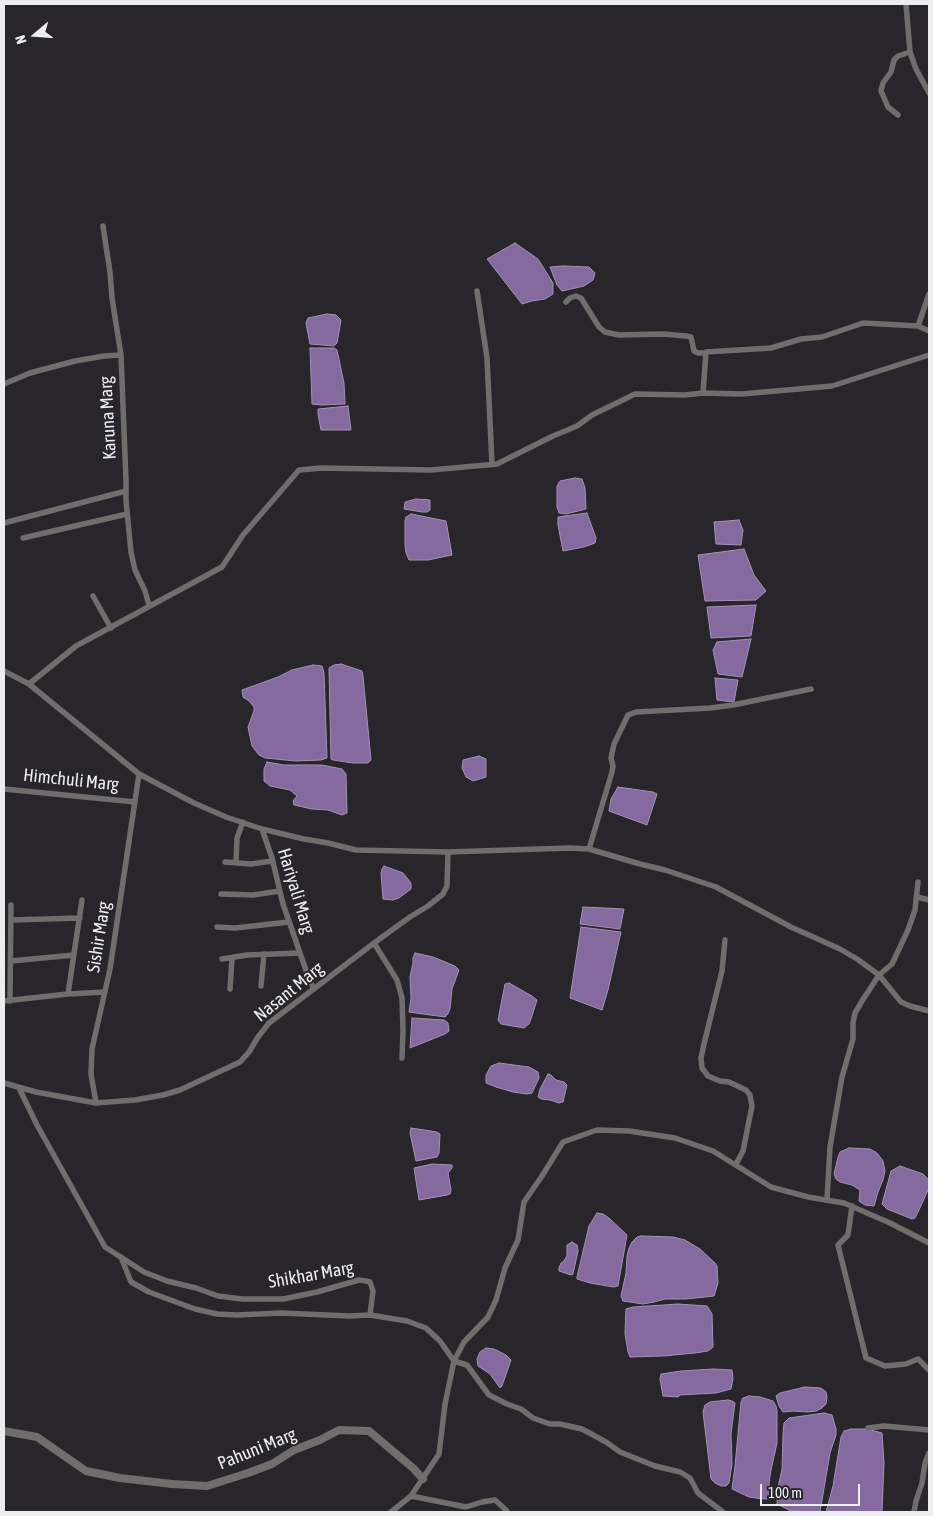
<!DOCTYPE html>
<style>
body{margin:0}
#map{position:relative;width:933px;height:1516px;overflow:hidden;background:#28262a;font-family:"Asap Condensed",sans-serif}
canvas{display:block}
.frame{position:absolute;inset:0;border:5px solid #edecef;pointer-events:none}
.north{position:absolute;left:10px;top:10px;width:50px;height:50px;-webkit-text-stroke:4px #28262a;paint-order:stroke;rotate:252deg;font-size:14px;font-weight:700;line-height:20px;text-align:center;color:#edecef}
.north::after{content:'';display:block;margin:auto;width:18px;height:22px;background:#edecef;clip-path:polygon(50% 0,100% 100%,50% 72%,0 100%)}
.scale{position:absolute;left:760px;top:1484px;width:100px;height:22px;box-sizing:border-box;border:2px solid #edecef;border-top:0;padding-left:6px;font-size:15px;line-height:18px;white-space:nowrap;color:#edecef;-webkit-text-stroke:4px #28262a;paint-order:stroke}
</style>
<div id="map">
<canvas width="933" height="1516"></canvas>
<div class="frame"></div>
<div class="north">N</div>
<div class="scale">100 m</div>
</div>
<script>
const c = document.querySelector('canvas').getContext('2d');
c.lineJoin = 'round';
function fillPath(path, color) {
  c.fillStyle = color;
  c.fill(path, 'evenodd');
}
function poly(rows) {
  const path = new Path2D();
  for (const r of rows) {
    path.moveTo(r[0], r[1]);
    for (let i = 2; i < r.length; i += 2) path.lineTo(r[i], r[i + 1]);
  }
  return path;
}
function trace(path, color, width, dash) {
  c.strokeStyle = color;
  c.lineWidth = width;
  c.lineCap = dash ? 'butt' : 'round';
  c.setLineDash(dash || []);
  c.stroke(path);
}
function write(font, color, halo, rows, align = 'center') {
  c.font = font + ' "Asap Condensed",sans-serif';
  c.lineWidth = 4;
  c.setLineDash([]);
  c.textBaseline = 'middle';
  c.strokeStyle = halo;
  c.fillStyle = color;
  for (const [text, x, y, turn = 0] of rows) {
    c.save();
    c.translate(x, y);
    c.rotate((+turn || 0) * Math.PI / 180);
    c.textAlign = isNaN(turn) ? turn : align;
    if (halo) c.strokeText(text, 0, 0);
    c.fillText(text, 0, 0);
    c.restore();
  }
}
const water = poly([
 [515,243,538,259,553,283,553,294,545,299,532,301,522,304,487,259,515,243],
 [563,266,589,267,595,273,593,280,584,286,562,291,557,285,550,267,563,266],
 [327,314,336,315,341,320,337,343,334,346,310,344,306,323,308,318,327,314],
 [310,348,334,348,337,350,344,383,345,404,321,405,312,404,310,348],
 [348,406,351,430,321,430,318,414,318,409,348,406],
 [575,478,582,479,585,488,586,509,566,514,559,513,557,507,557,486,560,481,575,478],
 [416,499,430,500,430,510,427,512,422,512,404,509,405,502,416,499],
 [587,513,596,538,595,543,584,547,563,551,558,525,558,517,587,513],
 [411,514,446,521,452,555,428,560,409,560,406,553,405,545,405,521,406,517,411,514],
 [739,520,743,530,741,545,716,544,714,522,739,520],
 [744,549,754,575,766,591,756,600,705,601,698,555,744,549],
 [756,605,751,636,711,638,707,607,756,605],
 [751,639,742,677,718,674,713,650,717,642,751,639],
 [341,664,362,671,363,676,371,760,368,763,353,763,333,760,331,759,329,668,334,665,341,664],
 [313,665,322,666,324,673,327,758,321,760,296,761,265,758,259,755,252,746,248,727,254,711,254,707,249,701,243,697,242,690,278,677,292,670,313,665],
 [715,678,738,680,734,702,717,700,715,678],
 [479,756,486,759,486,777,473,781,466,777,462,768,463,760,479,756],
 [267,762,284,765,322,765,342,769,346,774,347,813,342,815,328,810,312,809,294,805,293,801,297,796,290,790,270,786,264,781,264,769,267,762],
 [618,787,653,792,657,794,647,825,609,811,611,799,618,787],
 [384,866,403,873,411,883,411,889,399,898,393,900,383,899,381,873,382,869,384,866],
 [583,907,624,909,620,929,580,924,583,907],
 [581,927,621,932,608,990,602,1010,570,998,581,927],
 [415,953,433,957,455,966,459,970,452,989,450,1009,448,1014,445,1017,409,1012,411,998,410,977,413,963,413,958,415,953],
 [509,983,532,996,537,1000,531,1019,529,1024,524,1028,501,1024,498,1020,505,984,509,983],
 [412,1018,444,1020,448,1023,449,1031,445,1034,410,1048,412,1018],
 [499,1063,529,1067,538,1072,539,1078,532,1093,527,1094,513,1092,496,1087,486,1083,486,1075,491,1066,499,1063],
 [548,1074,551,1075,556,1080,564,1082,567,1085,563,1102,559,1103,550,1100,541,1099,538,1097,540,1089,548,1074],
 [411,1128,437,1132,440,1134,439,1153,437,1157,416,1161,410,1133,411,1128],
 [849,1148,870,1149,877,1153,883,1161,885,1171,883,1180,878,1192,874,1206,865,1205,859,1201,860,1190,852,1185,840,1182,836,1179,834,1174,838,1157,840,1152,849,1148],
 [432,1164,452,1165,452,1168,448,1173,451,1190,450,1194,447,1195,419,1200,414,1168,432,1164],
 [900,1166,923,1174,929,1180,929,1188,919,1210,915,1218,912,1219,887,1209,882,1204,891,1171,900,1166],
 [597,1213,603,1214,609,1218,627,1235,618,1286,614,1287,590,1283,577,1279,577,1277,589,1226,597,1213],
 [641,1236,673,1237,685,1240,700,1249,715,1263,717,1266,718,1283,714,1296,686,1299,665,1299,654,1302,643,1304,623,1301,621,1296,626,1273,627,1256,629,1248,632,1242,637,1237,641,1236],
 [572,1242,577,1245,578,1251,573,1274,571,1275,559,1271,559,1268,561,1263,563,1262,567,1256,567,1245,572,1242],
 [678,1304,707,1306,712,1314,713,1347,708,1351,695,1353,663,1356,630,1357,628,1352,625,1334,626,1309,633,1307,678,1304],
 [486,1348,494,1349,506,1355,511,1360,502,1386,500,1388,490,1374,478,1366,477,1359,480,1352,486,1348],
 [714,1369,732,1370,733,1379,731,1389,716,1393,680,1395,678,1397,663,1396,660,1379,661,1374,681,1371,714,1369],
 [805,1387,821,1388,826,1392,827,1397,826,1404,822,1408,816,1411,807,1412,793,1411,783,1412,779,1406,776,1396,780,1393,805,1387],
 [749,1396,760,1397,773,1401,776,1406,777,1411,777,1443,771,1470,769,1483,770,1492,768,1499,763,1499,749,1497,732,1489,735,1466,741,1402,743,1398,749,1396],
 [728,1400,732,1401,735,1403,731,1434,732,1464,729,1483,726,1486,721,1486,715,1483,711,1479,703,1412,705,1405,710,1402,728,1400],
 [824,1413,832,1415,836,1429,836,1435,830,1453,820,1512,791,1511,777,1504,778,1487,782,1470,783,1434,784,1423,789,1418,824,1413],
 [851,1429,867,1429,882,1433,884,1463,882,1512,826,1512,833,1486,841,1437,844,1431,851,1429]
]);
fillPath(water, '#846a9f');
trace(water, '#a491b7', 1);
trace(poly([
 [906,4,910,52,916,69,929,93],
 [898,115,888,107,881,91,883,83,891,72,894,60,898,56,910,52],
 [103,226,110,272,112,298,121,355,126,480,126,501,131,552,135,570,145,591,149,605],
 [477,291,487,358,492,464],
 [566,302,570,298,576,296,581,298,599,327,605,332,619,335,663,334,686,336,691,337,694,351,698,353,706,353],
 [918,326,929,294],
 [4,384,30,373,75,361,104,356,121,355],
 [703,393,706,352,771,348,801,339,822,337,863,323,918,326,929,331],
 [4,523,126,491],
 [23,538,127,514],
 [93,596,111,628],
 [4,671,29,684,139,774,194,803,226,817,262,829,304,839,328,843,356,850,448,852,570,848,589,849,640,864,665,870,716,887,791,927,840,949,857,959,879,975,862,1001,855,1013,853,1023,853,1039,842,1077,830,1147,827,1200],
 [29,684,76,646,222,567,243,535,299,470,321,468,431,470,497,464,553,436,577,426,592,415,635,394,685,395,703,393,742,394,832,386,929,355],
 [4,789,135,802],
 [262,829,272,858,283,904,309,979,314,989],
 [589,849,612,772,613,766,611,758,614,744,628,715,636,712,710,708,733,705,811,689],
 [225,862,251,864,272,861],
 [236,862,237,838,243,822],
 [918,882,915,910,908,930,892,964,879,975,901,1002,910,1006,929,1011],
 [221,894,253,895,280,891],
 [917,897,929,900],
 [12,920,80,918],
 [217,927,235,928,289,922],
 [725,940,722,971,704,1044,701,1058,702,1068,708,1076,720,1081,729,1082,746,1090,750,1095,752,1106,743,1151,736,1164],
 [374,943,397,980,402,998,403,1030,402,1058],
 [222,959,247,955,300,953],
 [11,961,74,955],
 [261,986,264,954],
 [230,989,232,958],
 [68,994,82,900],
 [4,1001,68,994,105,992],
 [10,1001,11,905],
 [4,1083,36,1092,96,1103,135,1100,163,1095,180,1090,240,1062,249,1052,258,1037,269,1023,374,943,410,917,428,906,443,894,447,886,448,852],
 [19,1088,37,1125,105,1247,144,1272,167,1281,196,1288,218,1296,242,1299,283,1299,317,1292,359,1280,366,1281,370,1282,373,1291,370,1315,407,1321,426,1328,440,1341,454,1361],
 [96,1103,91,1074,92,1049,110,969,139,774],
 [852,1206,848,1235,838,1245,866,1358,885,1366,906,1364,918,1359,929,1370],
 [121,1257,131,1282,149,1292,195,1309,217,1314,237,1315,281,1313,349,1316,370,1315],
 [454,1361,467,1365,489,1395,507,1404,521,1409,533,1418,550,1424,560,1424,582,1429,606,1442,620,1452,655,1466,680,1472,690,1478,698,1493,723,1512],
 [868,1428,884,1426,929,1430],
 [411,1496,466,1507,482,1502,495,1500,506,1510,507,1512],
 [391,1512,411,1496,439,1454,445,1404,454,1361,464,1342,488,1317,496,1300,505,1268,518,1240,524,1202,542,1176,563,1142,597,1130,629,1131,675,1138,713,1151,771,1187,808,1197,844,1203,890,1223,929,1243],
 [914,1512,916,1501,922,1483,925,1463,929,1453]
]), '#6f6e6c', 5.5);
trace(poly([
 [4,1431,37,1437,86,1471,120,1478,172,1484,207,1486,248,1473,272,1464,294,1450,320,1440,339,1430,369,1431,413,1468,423,1479]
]), '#6f6e6c', 8);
write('18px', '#edecef', '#28262a', [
 ["Karuna Marg",108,418,-93],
 ["Himchuli Marg",71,780,6],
 ["Hariyali Marg",296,891,73],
 ["Sishir Marg",99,937,-81],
 ["Nasant Marg",289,992,-39],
 ["Shikhar Marg",311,1275,-10],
 ["Pahuni Marg",257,1449,-22]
]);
</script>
